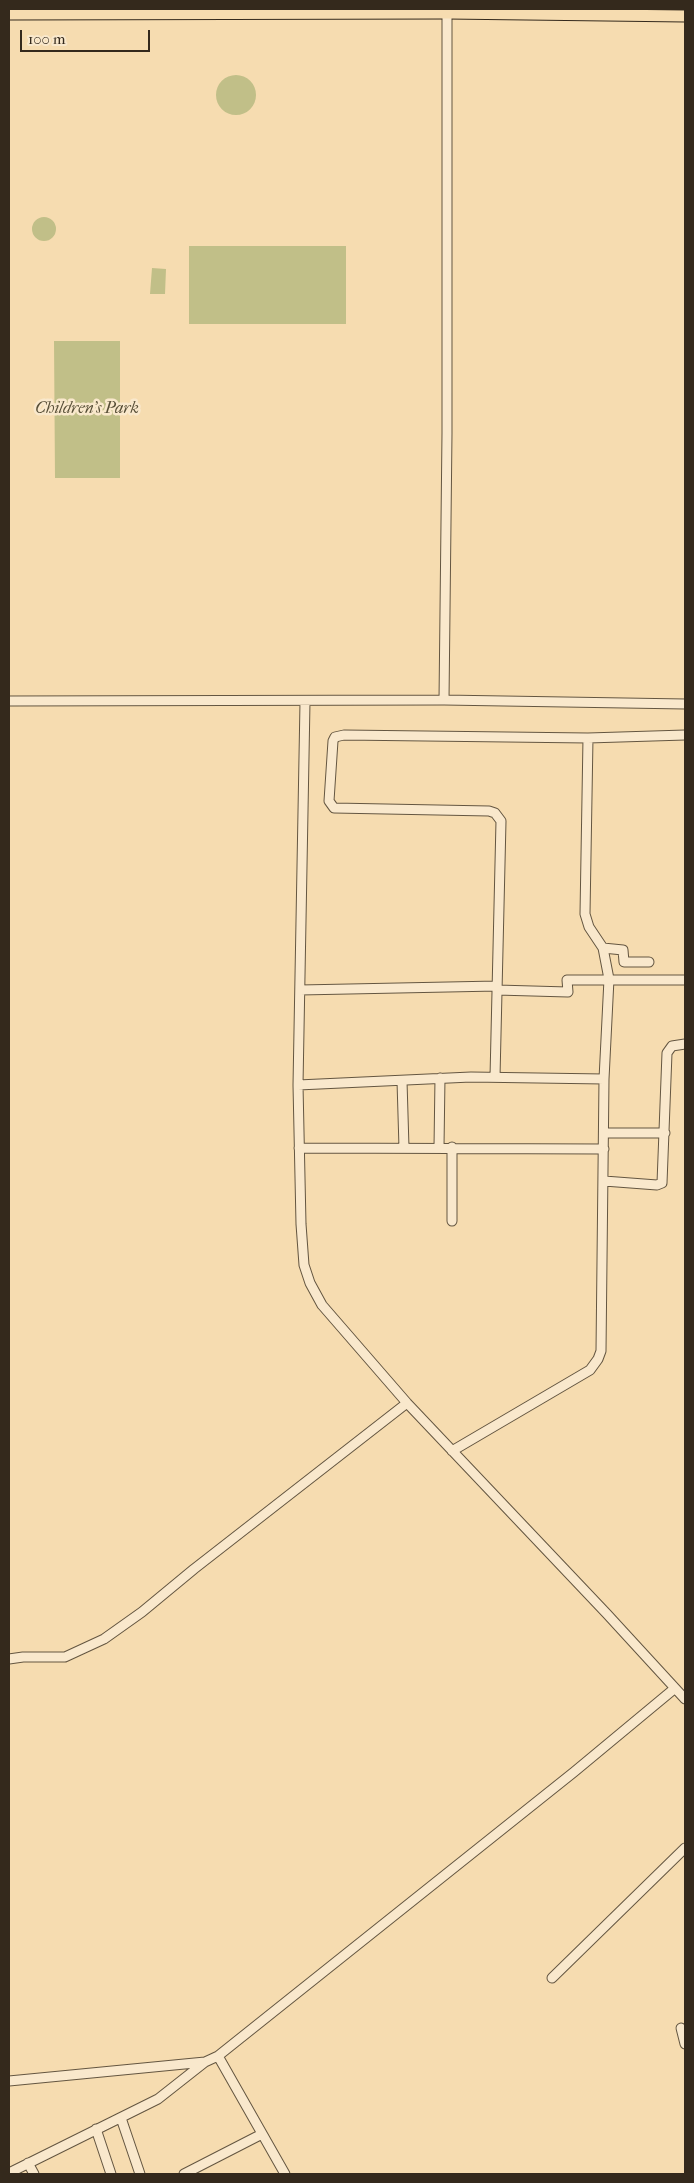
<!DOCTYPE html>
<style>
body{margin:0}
#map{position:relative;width:694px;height:2183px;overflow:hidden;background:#f6dcb0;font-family:"IM FELL French Canon",serif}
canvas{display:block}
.frame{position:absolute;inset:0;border:10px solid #34291c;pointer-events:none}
.scale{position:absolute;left:20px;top:30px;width:130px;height:22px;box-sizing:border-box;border:2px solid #34291c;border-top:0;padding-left:6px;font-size:15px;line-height:18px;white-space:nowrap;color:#34291c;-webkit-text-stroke:4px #f9e8cc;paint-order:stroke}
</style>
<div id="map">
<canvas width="694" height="2183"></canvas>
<div class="frame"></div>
<div class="scale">100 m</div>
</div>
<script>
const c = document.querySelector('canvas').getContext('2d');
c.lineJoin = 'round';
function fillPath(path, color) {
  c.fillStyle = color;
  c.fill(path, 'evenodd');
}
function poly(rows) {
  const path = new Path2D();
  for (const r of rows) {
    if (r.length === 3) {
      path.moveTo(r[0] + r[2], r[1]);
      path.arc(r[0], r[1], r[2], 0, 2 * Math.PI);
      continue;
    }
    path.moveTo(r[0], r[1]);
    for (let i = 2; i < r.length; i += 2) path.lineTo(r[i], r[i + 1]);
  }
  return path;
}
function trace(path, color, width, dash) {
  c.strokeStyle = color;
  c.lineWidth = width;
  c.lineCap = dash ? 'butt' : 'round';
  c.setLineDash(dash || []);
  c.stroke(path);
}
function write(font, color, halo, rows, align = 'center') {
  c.font = font + ' "IM FELL French Canon",serif';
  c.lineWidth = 5;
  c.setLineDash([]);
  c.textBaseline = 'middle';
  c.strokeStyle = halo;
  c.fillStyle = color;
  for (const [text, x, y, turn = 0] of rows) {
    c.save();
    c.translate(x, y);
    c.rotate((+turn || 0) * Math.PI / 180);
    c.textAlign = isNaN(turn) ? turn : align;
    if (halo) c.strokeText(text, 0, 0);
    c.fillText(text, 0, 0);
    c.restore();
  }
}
fillPath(poly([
 [236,95,20],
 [44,229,12],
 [189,246,346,246,346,324,189,324],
 [152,268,166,269,165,294,150,294],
 [54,341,120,341,120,478,55,478]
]), '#c1bf88');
const minor = poly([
 [444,700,447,433,447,9],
 [9,701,444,700,685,704],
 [305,702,298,1085,301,1224,304,1265,310,1283,322,1305,407,1403,607,1614,685,1699],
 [603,948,623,950,624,962,649,962],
 [300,990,497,986],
 [497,990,568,992,567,980,685,980],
 [495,1077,501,821,495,813,489,811,334,808,329,801,333,741,335,737,344,735,588,738,685,735],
 [402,1081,404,1148],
 [298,1085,471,1077,604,1079],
 [604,1133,665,1133],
 [439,1147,440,1078],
 [452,1147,452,1221],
 [299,1148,604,1149],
 [604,1181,657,1185,662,1183,667,1053,672,1046,685,1044],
 [452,1451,590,1370,598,1359,601,1351,604,1079,609,979,603,948,589,927,585,914,588,738],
 [9,1659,23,1657,65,1657,104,1639,142,1612,194,1569,407,1403],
 [552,1978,685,1848],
 [681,2028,685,2044],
 [218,2056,285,2174],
 [9,2081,205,2062,218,2056,574,1772,674,1689],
 [121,2118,140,2174],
 [96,2129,111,2174],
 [28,2163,34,2174],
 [9,2173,158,2099,205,2062],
 [184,2174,262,2134]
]);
const major = poly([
 [9,14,447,13,685,16]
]);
trace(minor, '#645641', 11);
trace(major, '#34291c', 13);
trace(minor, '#f9e8cc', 9);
trace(major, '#f6dcb0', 11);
write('italic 16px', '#574e37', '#f9e8cc', [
 ["Children's Park",87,409]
]);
</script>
